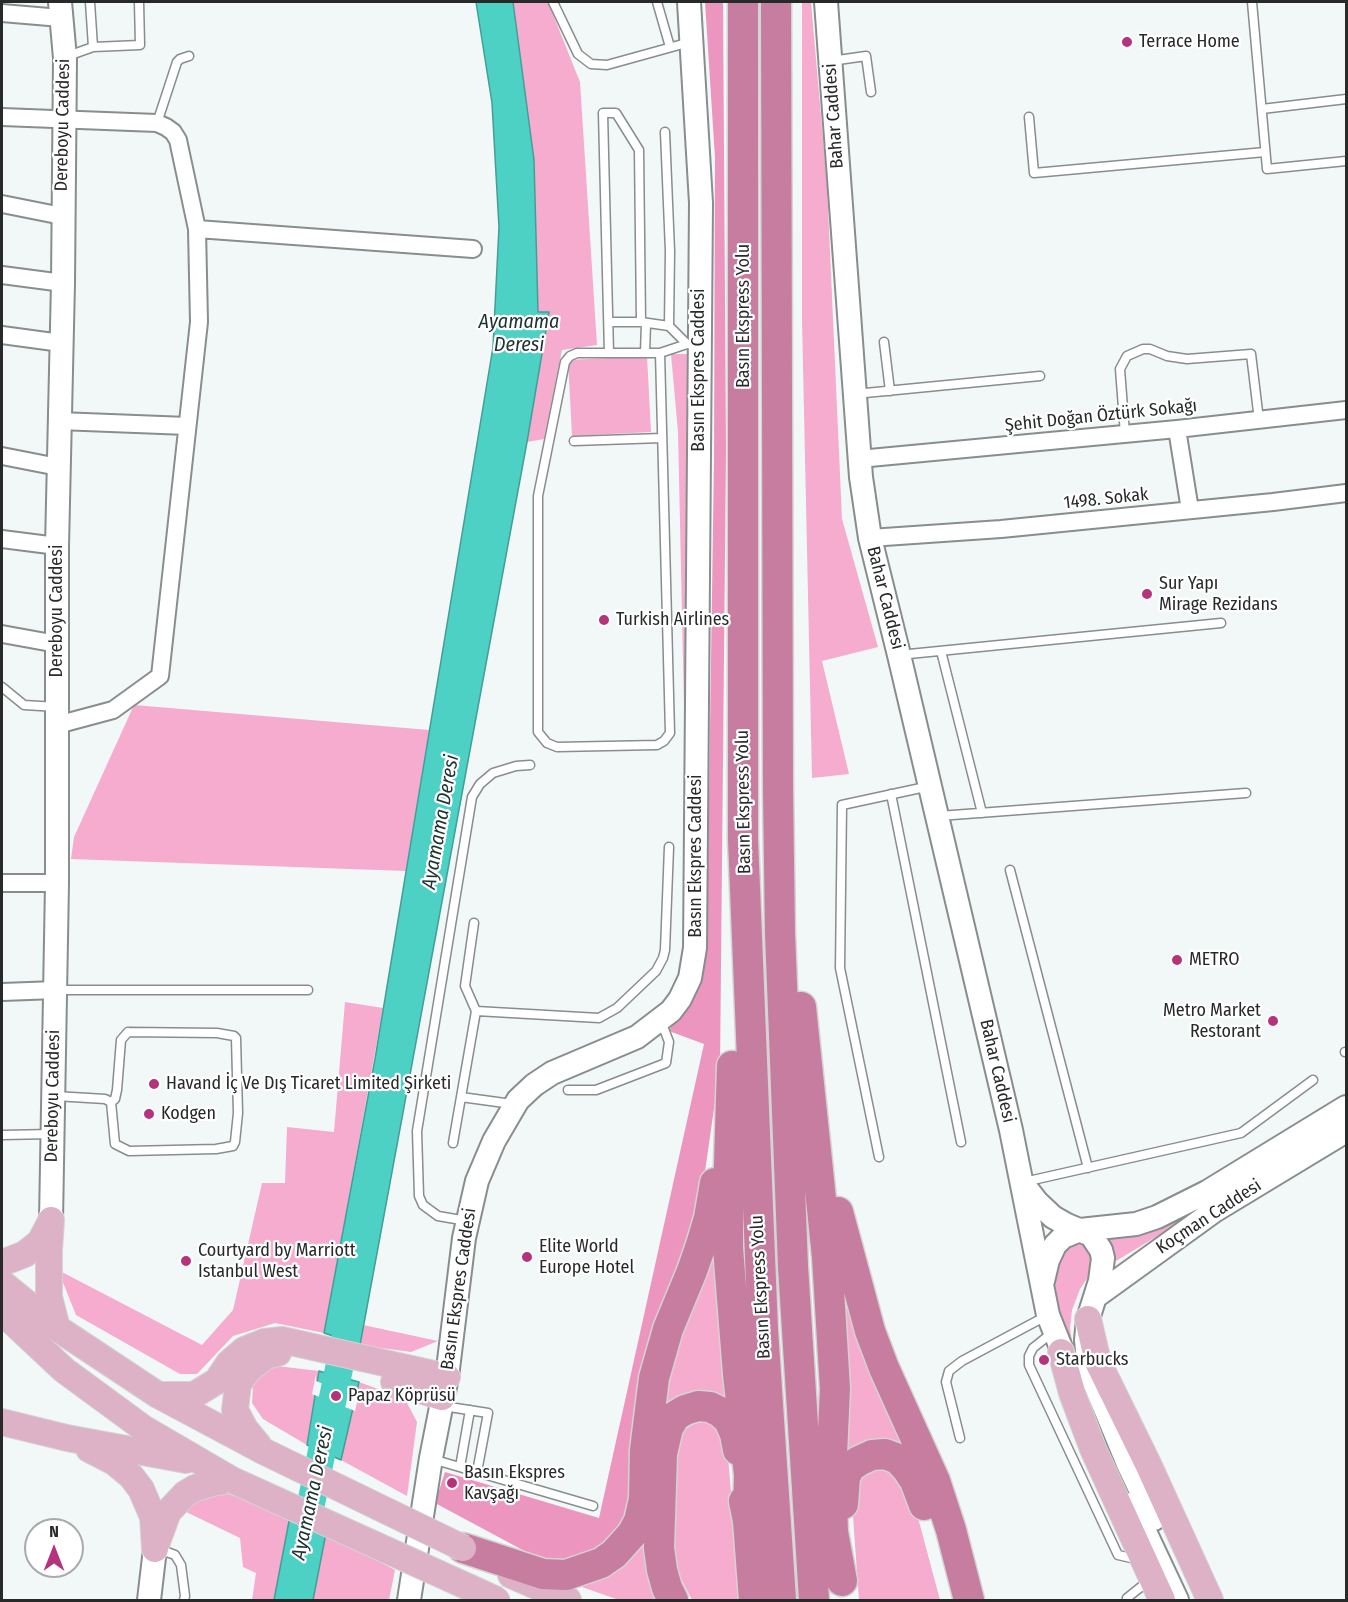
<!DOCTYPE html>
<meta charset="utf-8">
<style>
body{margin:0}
#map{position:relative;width:1348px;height:1602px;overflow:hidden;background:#f2f8f7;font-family:"Fira Sans Condensed",sans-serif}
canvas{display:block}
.frame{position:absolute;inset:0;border:3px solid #282a2a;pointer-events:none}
.north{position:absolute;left:24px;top:1518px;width:60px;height:60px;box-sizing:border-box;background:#fff;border:2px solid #a9aaaa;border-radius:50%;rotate:0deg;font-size:16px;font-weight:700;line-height:24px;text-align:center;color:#282a2a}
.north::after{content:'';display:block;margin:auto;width:21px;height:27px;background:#b5337c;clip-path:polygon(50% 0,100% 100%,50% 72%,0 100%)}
</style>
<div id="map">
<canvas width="1348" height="1602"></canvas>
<div class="frame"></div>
<div class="north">N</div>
</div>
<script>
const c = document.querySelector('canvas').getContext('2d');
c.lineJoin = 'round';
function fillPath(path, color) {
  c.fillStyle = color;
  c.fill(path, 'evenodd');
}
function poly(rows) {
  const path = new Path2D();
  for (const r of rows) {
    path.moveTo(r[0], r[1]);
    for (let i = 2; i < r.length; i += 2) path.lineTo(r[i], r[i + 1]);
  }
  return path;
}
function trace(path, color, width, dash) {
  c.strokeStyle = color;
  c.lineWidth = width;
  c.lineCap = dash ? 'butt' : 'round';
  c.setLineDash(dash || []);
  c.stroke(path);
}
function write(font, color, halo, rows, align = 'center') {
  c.font = font + ' "Fira Sans Condensed",sans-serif';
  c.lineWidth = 4.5;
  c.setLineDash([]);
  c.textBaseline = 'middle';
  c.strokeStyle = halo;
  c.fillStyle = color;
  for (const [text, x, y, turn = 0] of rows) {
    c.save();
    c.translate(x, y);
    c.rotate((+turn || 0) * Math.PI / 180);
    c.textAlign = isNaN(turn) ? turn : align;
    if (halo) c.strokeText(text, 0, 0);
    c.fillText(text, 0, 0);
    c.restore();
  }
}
fillPath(poly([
 [513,2,548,2,580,82,597,345,562,350,544,439,527,442,549,312,538,312,534,160],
 [802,2,811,2,827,185,842,519,878,647,822,661,849,774,812,778,802,320],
 [671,354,695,354,685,752,678,432],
 [647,356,651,432,572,436,568,360],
 [134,705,429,730,406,871,71,859,74,837],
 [345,1002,383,1008,324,1333,275,1323,233,1336,197,1374,180,1374,76,1315,58,1270,202,1345,233,1310,262,1183,285,1183,287,1127,334,1132],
 [1346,1117,1346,1122,1116,1261,1113,1249,1106,1236,1136,1236,1162,1226],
 [713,1232,731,1405,657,1421,662,1388],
 [1075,1244,1084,1245,1090,1249,1094,1256,1092,1271,1080,1289,1072,1310,1070,1328,1074,1355,1058,1320,1053,1291,1053,1277,1060,1259,1066,1248],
 [841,1264,915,1458,846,1455],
 [363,1325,438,1341,411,1352,360,1345],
 [277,1366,319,1371,307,1445,263,1419,252,1403,253,1386,259,1375],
 [359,1382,405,1399,417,1422,407,1496,341,1460],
 [707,1421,726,1432,740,1600,692,1600,680,1577,675,1557,676,1452,678,1440,684,1430,694,1424],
 [879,1467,893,1470,913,1499,940,1600,859,1600,852,1502,858,1477],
 [220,1491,290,1516,274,1600,252,1600,256,1573,243,1567,240,1538,180,1509,194,1498],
 [326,1533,395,1570,389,1600,313,1600],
 [646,1535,658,1600,619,1600,579,1586,609,1574]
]), '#f5acce');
fillPath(poly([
 [705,2,723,2,726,450,720,1067,698,1220,634,1495,620,1526,588,1557,545,1562,435,1503,445,1472,599,1518,704,1044,669,1031,696,982,707,932,714,460,715,158]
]), '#ec95be');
const water = poly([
 [476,2,513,2,534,160,538,312,549,312,527,442,360,1345,324,1333,375,1059,493,347,499,227,492,103,476,2],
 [319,1371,359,1382,341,1460,307,1445,319,1371],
 [290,1516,326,1533,313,1600,274,1600,290,1516]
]);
fillPath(water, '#4ed1c5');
trace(water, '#439f96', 1.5);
fillPath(poly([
 [316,1374,316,1381,358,1398,355,1411,312,1394]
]), '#f2f8f7');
trace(poly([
 [291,1600,347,1330]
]), '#4ed1c5', 28);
const service = poly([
 [90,2,93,47],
 [553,2,578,54,591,64,607,65,690,42],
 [657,2,670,47],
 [1252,2,1267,169,1346,161],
 [65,57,93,47,140,45,139,2],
 [831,61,866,56,871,92],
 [1262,109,1346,99],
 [1029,117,1034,173,1265,152],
 [157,123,177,62,180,59,189,56],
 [665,132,670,251,669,326],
 [609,322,641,322,669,326,687,344],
 [884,342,890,391],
 [609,353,603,113,616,113,639,150,641,322],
 [645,353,646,323],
 [660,353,670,733,664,741,657,745,557,747,547,743,538,732,538,496,565,362,570,356,577,353,660,353,687,344,699,345],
 [855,394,1040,376],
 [1125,434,1120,369,1127,356,1143,349,1150,349,1167,356,1187,359,1251,354,1259,420],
 [574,441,662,438],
 [941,651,982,813],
 [899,655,1221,623],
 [2,687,24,705,57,707],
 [891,794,961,1142],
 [939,816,1246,793],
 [1010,870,1088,1168],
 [57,990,308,990],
 [476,1011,599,1018,617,1008,656,971,663,958,665,950,669,847],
 [128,1032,217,1033,234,1036,236,1038,238,1113,235,1142,233,1146,216,1149,129,1151,115,1144,111,1102,115,1099,117,1090,121,1040,128,1032],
 [1345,1052,1346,1052],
 [568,1090,596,1090,666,1063,669,1042,661,1021],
 [55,1096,105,1099,111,1102],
 [461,1097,512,1104],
 [2,1135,52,1134],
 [453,1143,476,1011,465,986,474,923],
 [879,1157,840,968,842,805,930,786],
 [1024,1182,1241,1133,1313,1080],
 [467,1221,438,1216,423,1205,419,1196,417,1131,472,797,480,784,493,773,516,766,530,765],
 [1053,1332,1033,1348,1029,1356,1029,1365,1118,1555,1131,1558,1139,1556],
 [443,1406,488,1413,477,1472],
 [960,1438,946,1382,949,1371,962,1361,1048,1315],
 [432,1459,593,1506],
 [460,1467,470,1410],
 [159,1549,175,1555,181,1565,185,1596,184,1600],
 [1128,1600,1127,1598,1142,1586,1149,1578]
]);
const minor = poly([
 [2,13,61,18],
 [2,117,157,123,166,127,173,132,178,140,197,229,199,322,160,676,113,710,57,725],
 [2,204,62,216],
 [197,229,473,249],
 [2,275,63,283],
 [2,335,61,343],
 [59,421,187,426],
 [1177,429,1190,510],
 [2,456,58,467],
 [859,459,1177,429,1346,410],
 [870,538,1001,529,1273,502,1346,493],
 [2,539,57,546],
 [2,634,57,644],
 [2,883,57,883],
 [2,992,56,990]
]);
const secondary = poly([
 [826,2,861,477,870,538,899,655,1011,1130,1048,1315,1069,1368],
 [1023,1184,1037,1202,1053,1217,1067,1225,1091,1235,1101,1250,1103,1258,1100,1281,1088,1319,1086,1340,1088,1361,1094,1382,1128,1464,1154,1519],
 [51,1220,57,883,57,546,63,283,65,58,60,2],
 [1043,1281,1048,1260,1055,1245,1063,1237,1080,1230,1136,1224,1157,1217,1207,1192,1346,1107],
 [1095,1297,1214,1211,1346,1131],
 [1132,1504,1177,1600],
 [149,1600,155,1549],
 [409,1600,431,1458,447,1377,464,1238,477,1181,494,1141,518,1100,534,1085,552,1073,637,1037,671,1011,680,999,690,978,695,948,701,203,689,2]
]);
const primary = poly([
 [51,1220,49,1250,49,1297,57,1328],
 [2,1263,25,1254,40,1242,50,1223],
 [2,1283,57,1328,158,1395,263,1451],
 [2,1312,64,1370,143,1428,232,1480],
 [1088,1319,1098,1362,1149,1466,1210,1600],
 [1061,1352,1072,1393,1093,1449,1162,1600],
 [394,1382,442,1397],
 [158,1395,194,1395,217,1381,229,1363,244,1350,264,1342,282,1340,447,1377],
 [2,1422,67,1438,186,1460],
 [259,1446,245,1429,235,1410,238,1384,250,1368,266,1356,278,1353],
 [89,1449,114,1462,131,1476,141,1489,153,1517,155,1549],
 [157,1542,168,1512,185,1494,195,1488,212,1483,232,1480],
 [511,1575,568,1600]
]);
const motorway = poly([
 [743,2,743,839,763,1330,781,1600],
 [776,2,778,789,780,933,793,1266,814,1600],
 [801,1007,827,1257,835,1389,831,1476,833,1532,842,1581],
 [732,1066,728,1196,728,1248,738,1374,749,1475,748,1521],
 [838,1212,870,1331,884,1368,935,1481,951,1530,969,1600],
 [744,1501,748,1521,754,1600],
 [843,1504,845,1477,850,1467,859,1461,872,1455,885,1454,898,1459,907,1469,915,1481,924,1505],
 [463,1548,543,1574,566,1575,601,1563,614,1554,632,1534,639,1521,644,1499,645,1450,654,1378,668,1329,692,1271,701,1245,709,1218,715,1183],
 [673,1600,667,1588,662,1570,659,1548,662,1454,668,1428,675,1416,685,1410,698,1406,710,1407,720,1412,729,1420,735,1434,738,1450]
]);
trace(service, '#888d8d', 11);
trace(minor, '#888d8d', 20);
trace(secondary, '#888d8d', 26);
trace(primary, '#d4d4d4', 28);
trace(motorway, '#d4d4d4', 33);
trace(service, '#fff', 8);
trace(minor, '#fff', 16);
trace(secondary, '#fff', 22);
trace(primary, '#ddb1c6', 26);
trace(motorway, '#c67da0', 30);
const primaryBridge = poly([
 [263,1451,463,1548],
 [232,1480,497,1600]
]);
trace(primaryBridge, '#d4d4d4', 28, []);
trace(primaryBridge, '#ddb1c6', 26);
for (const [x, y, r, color] of [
 [1127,42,6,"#b5337c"],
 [1147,594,6,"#b5337c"],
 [604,620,6,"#b5337c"],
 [1177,960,6,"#b5337c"],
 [1273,1021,6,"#b5337c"],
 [154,1084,6,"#b5337c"],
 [149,1114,6,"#b5337c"],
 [527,1257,6,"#b5337c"],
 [186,1261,6,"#b5337c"],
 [1044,1360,6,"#b5337c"],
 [336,1396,6,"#b5337c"],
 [452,1483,6,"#b5337c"]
]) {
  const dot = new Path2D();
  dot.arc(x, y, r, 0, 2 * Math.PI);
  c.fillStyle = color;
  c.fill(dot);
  trace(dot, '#fff', 2);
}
write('18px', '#282a2a', '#fff', [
 ["Terrace Home",1139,42],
 ["Sur Yapı",1159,584],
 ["Mirage Rezidans",1159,605],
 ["Turkish Airlines",616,620],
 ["METRO",1189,960],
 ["Metro Market",1261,1011,"right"],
 ["Restorant",1261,1032,"right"],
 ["Havand İç Ve Dış Ticaret Limited Şirketi",166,1084],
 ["Kodgen",161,1114],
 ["Elite World",539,1247],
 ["Europe Hotel",539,1268],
 ["Courtyard by Marriott",198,1251],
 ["Istanbul West",198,1272],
 ["Starbucks",1056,1360],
 ["Papaz Köprüsü",348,1396],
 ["Basın Ekspres",464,1473],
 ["Kavşağı",464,1494]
], 'left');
write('18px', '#282a2a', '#fff', [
 ["Bahar Caddesi",834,116,-94],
 ["Dereboyu Caddesi",63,125,-89],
 ["Basın Ekspress Yolu",744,316,-90],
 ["Basın Ekspres Caddesi",699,370,-90],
 ["Şehit Doğan Öztürk Sokağı",1101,416,-6],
 ["1498. Sokak",1106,499,-6],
 ["Bahar Caddesi",885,598,76],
 ["Dereboyu Caddesi",57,611,-90],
 ["Basın Ekspress Yolu",744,802,-91],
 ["Basın Ekspres Caddesi",696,856,-90],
 ["Bahar Caddesi",997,1071,77],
 ["Dereboyu Caddesi",53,1096,-89],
 ["Koçman Caddesi",1209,1217,-33],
 ["Basın Ekspress Yolu",761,1287,-93],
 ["Basın Ekspres Caddesi",459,1289,-82]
]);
write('italic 20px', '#1c3330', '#fff', [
 ["Ayamama",519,322],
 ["Deresi",519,345],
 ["Ayamama Deresi",441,822,-80],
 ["Ayamama Deresi",313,1493,-78]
]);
</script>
